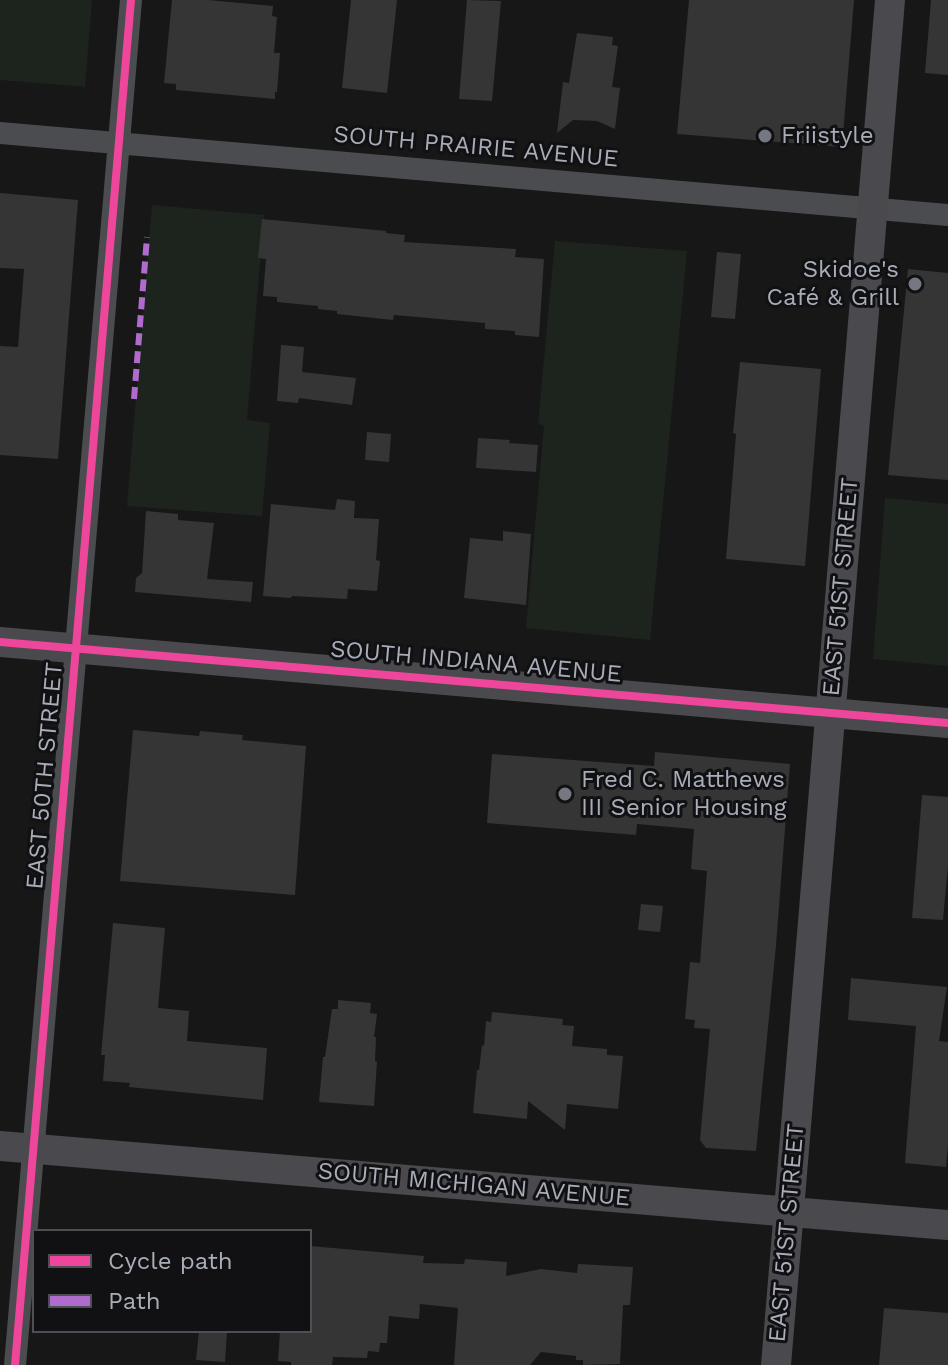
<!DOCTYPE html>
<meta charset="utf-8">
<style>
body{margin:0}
#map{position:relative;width:948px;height:1365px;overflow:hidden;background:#171717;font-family:"Work Sans",sans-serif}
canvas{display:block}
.legend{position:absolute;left:32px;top:1229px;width:280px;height:104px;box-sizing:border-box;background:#111113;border:2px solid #4d4f55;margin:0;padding:10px 14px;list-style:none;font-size:24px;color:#a8adb8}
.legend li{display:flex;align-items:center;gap:16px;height:40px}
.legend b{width:40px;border:2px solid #4d4f55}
</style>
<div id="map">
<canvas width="948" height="1365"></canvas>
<ul class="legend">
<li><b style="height:10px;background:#ed469a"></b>Cycle path</li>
<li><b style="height:10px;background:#b06ccc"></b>Path</li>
</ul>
</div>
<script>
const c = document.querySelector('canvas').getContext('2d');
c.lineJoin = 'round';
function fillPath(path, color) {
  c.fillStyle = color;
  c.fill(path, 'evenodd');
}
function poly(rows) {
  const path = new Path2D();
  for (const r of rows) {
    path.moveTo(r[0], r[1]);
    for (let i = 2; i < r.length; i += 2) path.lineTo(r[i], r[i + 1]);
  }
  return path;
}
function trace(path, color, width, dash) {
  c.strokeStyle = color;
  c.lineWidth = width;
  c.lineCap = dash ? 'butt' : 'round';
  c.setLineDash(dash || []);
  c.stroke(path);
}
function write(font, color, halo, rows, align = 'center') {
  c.font = font + ' "Work Sans",sans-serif';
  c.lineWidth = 6;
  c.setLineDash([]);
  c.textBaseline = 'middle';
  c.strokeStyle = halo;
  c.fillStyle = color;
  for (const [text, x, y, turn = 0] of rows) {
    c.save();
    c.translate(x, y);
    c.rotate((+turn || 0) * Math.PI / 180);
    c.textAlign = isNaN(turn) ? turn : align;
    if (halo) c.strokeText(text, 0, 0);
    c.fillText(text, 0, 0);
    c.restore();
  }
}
fillPath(poly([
 [0,0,92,0,85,87,0,80],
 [152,205,264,215,247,420,270,423,262,516,127,506],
 [555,241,687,251,650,640,526,628,544,426,538,424],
 [885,498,948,504,948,666,873,659]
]), '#1d241e');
fillPath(poly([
 [172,0,208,0,273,6,272,16,277,17,274,53,280,53,277,92,275,92,275,99,176,90,176,84,164,83],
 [351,0,397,0,387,93,342,88],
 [467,0,501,1,492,101,459,99],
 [689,0,854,0,842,147,677,134],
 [931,0,948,0,948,75,925,73],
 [577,33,613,37,612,45,618,46,612,87,620,88,615,129,597,121,573,120,557,133,563,82,569,83],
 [0,193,78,200,58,459,0,455,0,346,18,347,24,269,0,268],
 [262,219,386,231,386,233,405,235,404,242,516,249,515,257,544,259,539,337,515,335,515,331,485,329,485,323,394,315,393,320,337,314,337,311,318,309,318,306,277,302,277,297,263,296,266,259,258,258],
 [717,252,741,254,735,319,711,317],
 [908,269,948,273,948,480,888,475],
 [281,345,304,347,302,372,356,378,352,405,299,398,298,403,277,401],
 [740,362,821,369,805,566,726,559,736,434,733,433],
 [367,432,391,434,389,462,365,460],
 [478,438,510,440,509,443,538,445,536,472,476,468],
 [337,499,355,501,354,518,379,519,376,560,380,561,377,591,348,589,347,599,292,596,291,598,263,596,271,504,335,510],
 [146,511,178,514,178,520,214,523,207,579,253,582,251,602,135,592,136,578,142,573],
 [503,531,531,534,526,605,464,598,470,538,503,541],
 [133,730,199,736,200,731,243,735,242,740,306,746,295,895,120,881],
 [655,752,790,764,776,945,756,1151,706,1148,700,1140,710,1029,694,1028,695,1020,685,1019,690,962,700,963,707,871,691,869,694,829,637,824,636,835,487,823,492,754,654,766],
 [922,795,948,797,948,865,943,920,912,918],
 [641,904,663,906,660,932,638,930],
 [113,923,165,928,158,1008,189,1011,187,1041,267,1048,263,1100,129,1087,130,1083,103,1081,105,1055,101,1055],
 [851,978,947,987,939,1041,948,1042,948,1144,946,1167,905,1163,916,1026,848,1020],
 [338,1000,371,1003,370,1013,377,1014,374,1037,376,1037,375,1061,377,1062,374,1106,319,1102,323,1057,325,1057,332,1009,338,1009],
 [492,1012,563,1019,562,1025,574,1026,572,1046,607,1049,607,1055,623,1056,618,1109,567,1104,565,1130,528,1101,527,1119,473,1113,477,1070,479,1070,482,1045,484,1046,486,1021,491,1022],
 [310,1246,424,1256,423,1263,464,1264,465,1259,507,1262,506,1276,541,1269,577,1273,578,1264,633,1267,630,1305,623,1305,620,1364,583,1365,583,1360,576,1360,576,1356,541,1352,530,1365,454,1365,458,1308,420,1304,419,1319,389,1316,387,1343,380,1343,379,1352,368,1351,367,1358,333,1357,332,1365,291,1365,291,1362,278,1361,280,1331,310,1331],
 [884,1308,948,1313,948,1365,879,1365],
 [199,1331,227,1331,225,1362,196,1360]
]), '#353536');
trace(poly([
 [0,133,948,215],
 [15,1365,131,0]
]), '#4b4c50', 22);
trace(poly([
 [0,642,948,723],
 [0,1146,948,1225],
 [776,1365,890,0]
]), '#4a4a4e', 30);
trace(poly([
 [134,399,147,237]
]), '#b06ccc', 6, [12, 6]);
trace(poly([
 [0,642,948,723],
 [15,1365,131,0]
]), '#ed469a', 8);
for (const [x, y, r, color] of [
 [765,136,8,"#757880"],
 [915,284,8,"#757880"],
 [565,794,8,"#757880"]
]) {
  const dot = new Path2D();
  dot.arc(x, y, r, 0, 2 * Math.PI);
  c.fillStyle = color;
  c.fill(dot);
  trace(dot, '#111113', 3);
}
write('24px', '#a8adb8', '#111113', [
 ["Friistyle",781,136],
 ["Skidoe's",899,270,"right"],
 ["Café & Grill",899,298,"right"],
 ["Fred C. Matthews",581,780],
 ["III Senior Housing",581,808]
], 'left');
write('24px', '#a8adb8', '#111113', [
 ["SOUTH PRAIRIE AVENUE",476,147,5],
 ["EAST 51ST STREET",841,587,-85],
 ["SOUTH INDIANA AVENUE",476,662,5],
 ["EAST 50TH STREET",45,776,-85],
 ["SOUTH MICHIGAN AVENUE",474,1185,5],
 ["EAST 51ST STREET",787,1233,-85]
]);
</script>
